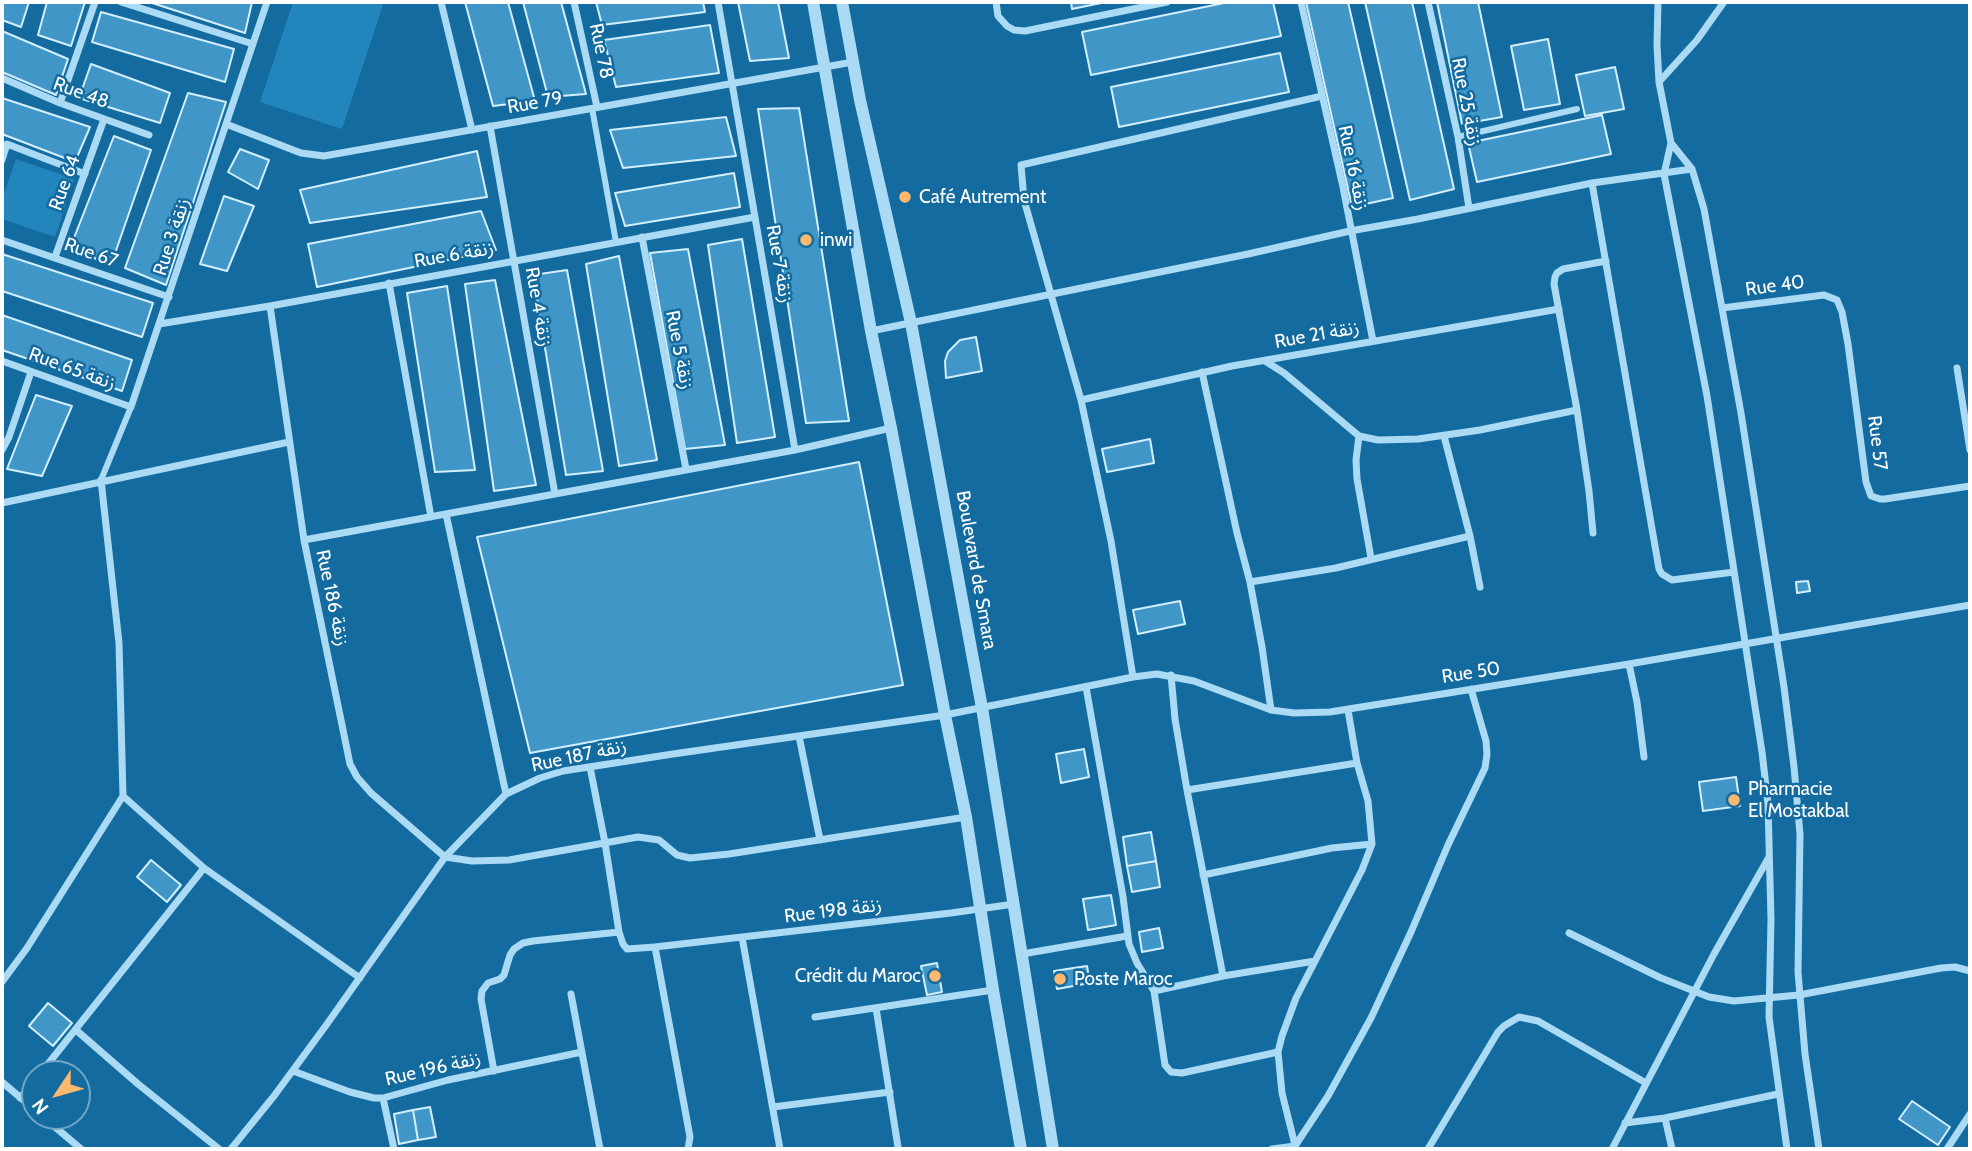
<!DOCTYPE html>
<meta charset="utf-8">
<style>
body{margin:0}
#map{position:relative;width:1972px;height:1151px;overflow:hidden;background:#136b9f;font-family:Cabin,sans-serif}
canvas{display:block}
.frame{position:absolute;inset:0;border:4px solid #fff;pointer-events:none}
.north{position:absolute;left:21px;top:1060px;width:70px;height:70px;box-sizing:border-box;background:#136b9f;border:2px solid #71a6c5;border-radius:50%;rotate:234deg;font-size:19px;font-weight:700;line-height:28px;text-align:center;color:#fff}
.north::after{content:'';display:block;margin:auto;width:24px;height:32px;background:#ffb96e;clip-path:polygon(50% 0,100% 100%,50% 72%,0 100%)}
</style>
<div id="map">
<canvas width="1972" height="1151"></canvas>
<div class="frame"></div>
<div class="north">N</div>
</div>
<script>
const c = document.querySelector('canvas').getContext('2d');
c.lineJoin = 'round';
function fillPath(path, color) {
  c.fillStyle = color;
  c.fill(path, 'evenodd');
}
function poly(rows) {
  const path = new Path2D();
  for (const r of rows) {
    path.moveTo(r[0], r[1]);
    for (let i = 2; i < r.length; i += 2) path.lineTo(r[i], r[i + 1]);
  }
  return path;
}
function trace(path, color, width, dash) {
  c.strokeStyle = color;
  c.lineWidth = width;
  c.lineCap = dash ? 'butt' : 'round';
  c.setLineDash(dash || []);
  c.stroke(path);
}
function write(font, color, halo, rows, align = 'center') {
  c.font = font + ' Cabin,"Noto Sans Arabic",sans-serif';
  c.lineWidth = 5;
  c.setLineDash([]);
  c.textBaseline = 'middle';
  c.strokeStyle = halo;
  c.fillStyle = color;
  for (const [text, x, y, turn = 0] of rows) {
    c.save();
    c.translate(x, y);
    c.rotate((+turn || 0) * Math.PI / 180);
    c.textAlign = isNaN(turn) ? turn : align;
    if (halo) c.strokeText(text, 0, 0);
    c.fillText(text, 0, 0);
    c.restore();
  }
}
fillPath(poly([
 [293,2,384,2,342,129,260,102],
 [16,159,74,179,55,237,2,219,2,199]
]), '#2285bc');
const building = poly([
 [2,2,29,2,21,27,2,20,2,2],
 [47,2,85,2,71,46,38,35,47,2],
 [149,2,252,2,245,33,149,2],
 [465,2,508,2,535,101,493,106,465,2],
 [523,2,561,2,586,94,548,97,523,2],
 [596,2,703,2,705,12,602,25,596,2],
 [738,2,778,2,789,58,750,61,738,2],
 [1071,2,1106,2,1072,9,1071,2],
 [1229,2,1273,2,1281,36,1091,75,1082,32,1229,2],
 [1306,2,1348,2,1393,198,1352,207,1306,2],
 [1365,2,1412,2,1454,189,1410,200,1365,2],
 [1437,2,1478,2,1502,117,1462,124,1437,2],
 [101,12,234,49,225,82,92,42,101,12],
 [710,25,719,73,616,87,604,40,710,25],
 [2,31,68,59,56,95,2,72,2,31],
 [1548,39,1560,104,1524,110,1511,46,1548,39],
 [1280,53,1289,92,1119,127,1111,87,1280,53],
 [91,64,170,93,160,123,79,98,91,64],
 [1615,67,1624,109,1585,116,1576,75,1615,67],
 [188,93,226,102,166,285,125,268,188,93],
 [2,98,90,127,75,162,2,134,2,98],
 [799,108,849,421,806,423,758,109,799,108],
 [1602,115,1611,154,1477,182,1468,143,1602,115],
 [726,117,736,156,623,168,610,130,726,117],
 [114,136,151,150,111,265,70,248,114,136],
 [240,149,269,160,258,189,228,172,240,149],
 [477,151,487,197,310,223,300,190,477,151],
 [734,173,740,207,625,226,615,193,734,173],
 [224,196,254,206,227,271,200,264,224,196],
 [481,211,496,250,317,287,308,244,481,211],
 [742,239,775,437,737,443,708,245,742,239],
 [688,249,725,445,685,449,650,253,688,249],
 [2,254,153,303,142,337,2,291,2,254],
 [619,256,657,460,619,466,586,264,619,256],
 [567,270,603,471,566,475,533,275,567,270],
 [495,280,536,485,494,491,465,284,495,280],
 [447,286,475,470,435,472,407,293,447,286],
 [2,315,132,360,122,391,2,350,2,315],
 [976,337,982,371,946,378,945,361,948,352,960,340,976,337],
 [36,395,72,406,42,476,7,469,36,395],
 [1150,439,1154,463,1107,472,1102,449,1150,439],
 [859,462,903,685,530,753,477,537,859,462],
 [1808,581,1810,591,1797,593,1796,582,1808,581],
 [1180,601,1185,624,1138,634,1133,610,1180,601],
 [1084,749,1089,777,1061,783,1056,754,1084,749],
 [1736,777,1740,806,1703,811,1699,782,1736,777],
 [1151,832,1156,861,1127,866,1123,837,1151,832],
 [151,860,181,885,167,902,137,877,151,860],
 [1156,861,1160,887,1132,892,1127,866,1156,861],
 [1111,895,1116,925,1088,930,1083,899,1111,895],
 [1159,928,1163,948,1142,952,1139,932,1159,928],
 [937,963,942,992,927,995,921,966,937,963],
 [1087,966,1090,983,1057,989,1054,971,1087,966],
 [48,1003,72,1023,53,1046,29,1026,48,1003],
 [1912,1101,1950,1127,1938,1145,1899,1119,1912,1101],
 [430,1107,436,1137,418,1140,413,1110,430,1107],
 [413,1110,418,1140,399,1144,394,1114,413,1110]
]);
fillPath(building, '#4096c7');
trace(building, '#d3effe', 2);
trace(poly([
 [592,108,616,242],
 [1458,137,1577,109],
 [101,480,131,407]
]), '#abdaf4', 6);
trace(poly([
 [121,2,253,44],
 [441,2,472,130],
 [574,2,597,107],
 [718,2,795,450],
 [996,2,998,16,1007,26,1014,30,1025,31,1167,2],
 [1301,2,1343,187,1373,341],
 [1428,2,1458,137,1469,208],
 [1658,2,1657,45,1659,82,1671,143,1664,174,1707,396,1762,752,1768,804,1771,919,1769,1017,1787,1149],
 [2,78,60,103,149,135],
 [1659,82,1697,40,1724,2],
 [60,103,95,2],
 [226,124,301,153,324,156,853,62],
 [490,126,555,494],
 [1671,143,1692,169,1704,209,1741,413,1784,687,1794,767,1800,834,1798,972,1805,1054,1819,1149],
 [2,160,7,144,85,174],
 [1592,183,1659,569,1662,574,1672,580,1734,572],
 [642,237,686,469],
 [2,240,169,297],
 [55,257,104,119],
 [389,283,431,517],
 [270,306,304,540,350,764,357,777,371,793,445,857,472,861,509,860,638,837,659,840,677,855,690,858,729,854,966,817],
 [1722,308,1824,295,1837,300,1842,312,1848,344,1866,482,1871,496,1880,499,1885,499,1970,486],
 [159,324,270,306,755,217],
 [871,331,1248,254,1350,231,1418,219,1592,183,1692,169],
 [2,361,131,407,267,2],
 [1265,361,1284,373,1359,436,1356,460,1357,479,1371,558],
 [1957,368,1970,450],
 [1202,372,1237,533,1250,582,1262,647,1271,710],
 [1081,400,1232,366,1559,309],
 [1359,436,1378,440,1418,439,1480,430,1577,410],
 [1444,436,1470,536,1480,587],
 [2,450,9,437,31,372],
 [2,503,289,442],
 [446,514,506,794],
 [1593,533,1589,491,1577,410,1554,284,1555,277,1557,273,1563,269,1606,261],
 [304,540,795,450,891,428],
 [1250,582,1336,568,1470,536],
 [1629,664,1637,702,1644,757],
 [1171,675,1175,719,1187,790,1223,976],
 [1133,677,1111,541,1081,400,1024,200,1021,165,1322,96],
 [1086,687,1123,897,1129,944,1137,963,1154,991,1165,1065,1171,1072,1182,1073,1278,1052],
 [799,736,820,840],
 [590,767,605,843,619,932,623,944,627,949,655,947,951,913,1014,904],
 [1187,790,1357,763],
 [123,796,204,868,360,978],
 [1203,875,1332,848,1372,844],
 [1569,933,1661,978,1694,991,1709,997,1734,1001,1799,995,1941,968,1955,967,1970,971],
 [742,937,780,1149],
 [655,947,690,1137,688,1149],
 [1022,954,1127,936],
 [2,982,27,948,123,796,119,643,101,480],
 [1154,991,1223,976,1315,961],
 [571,994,600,1149],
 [876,1008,898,1147],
 [815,1017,993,990],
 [76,1030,138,1084,219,1149],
 [293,1071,350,1092,374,1098,383,1098,448,1080,582,1052],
 [494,1071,481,999,482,991,488,983,500,979,504,975,510,955,514,949,523,943,533,941,619,932],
 [40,1074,204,868],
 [2,1082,35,1110],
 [20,1098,35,1080],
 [383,1098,394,1149],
 [773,1107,890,1092],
 [42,1116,81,1149],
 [1665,1118,1672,1149],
 [1625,1123,1665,1118,1778,1094],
 [231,1149,274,1096,327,1024,445,857,506,794,540,778,563,771,673,754,945,715,1133,677,1157,674,1194,681,1271,710,1294,713,1330,712,1629,664,1970,605],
 [1272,1149,1295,1146,1328,1096,1371,1018,1411,932,1448,845,1485,768,1487,754,1486,741,1471,689],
 [1296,1149,1282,1093,1278,1052,1282,1036,1296,998,1362,870,1372,844,1368,801,1357,763,1348,710],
 [1428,1149,1498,1032,1504,1026,1519,1017,1538,1021,1646,1083],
 [1612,1149,1714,954,1769,857],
 [1947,1149,1970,1114]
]), '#abdaf4', 7);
trace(poly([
 [813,2,871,331,891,428,945,715,966,817,993,990,1021,1149],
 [842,2,860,100,911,323,982,708,1053,1149]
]), '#abdaf4', 12);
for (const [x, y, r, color] of [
 [905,197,7,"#ffb96e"],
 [806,240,7,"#ffb96e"],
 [1734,800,7,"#ffb96e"],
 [935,976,7,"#ffb96e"],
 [1060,979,7,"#ffb96e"]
]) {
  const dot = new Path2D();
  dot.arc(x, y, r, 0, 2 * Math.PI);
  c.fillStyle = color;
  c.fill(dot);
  trace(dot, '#136b9f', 2.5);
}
write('19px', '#fff', '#136b9f', [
 ["Rue 78",601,51,78],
 ["Rue 48",81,93,20],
 ["Rue 25 زنقة",1466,102,79],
 ["Rue 79",535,103,-10],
 ["Rue 16 زنقة",1353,168,78],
 ["Rue 64",65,183,-70],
 ["Rue 3 زنقة",172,237,-72],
 ["Rue 67",91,253,19],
 ["Rue 6 زنقة",454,255,-10],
 ["Rue 7 زنقة",779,264,80],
 ["Rue 40",1775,286,-8],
 ["Rue 4 زنقة",538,307,80],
 ["Rue 21 زنقة",1317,335,-10],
 ["Rue 5 زنقة",679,350,79],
 ["Rue 65 زنقة",72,369,20],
 ["Rue 57",1877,443,83],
 ["Boulevard de Smara",976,570,80],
 ["Rue 186 زنقة",332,598,78],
 ["Rue 50",1471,673,-9],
 ["Rue 187 زنقة",579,756,-12],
 ["Rue 198 زنقة",833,911,-7],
 ["Rue 196 زنقة",433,1069,-13]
]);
write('19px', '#fff', '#136b9f', [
 ["Café Autrement",919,197],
 ["inwi",820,240],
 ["Pharmacie",1748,789],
 ["El Mostakbal",1748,811],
 ["Crédit du Maroc",921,976,"right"],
 ["Poste Maroc",1074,979]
], 'left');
</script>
